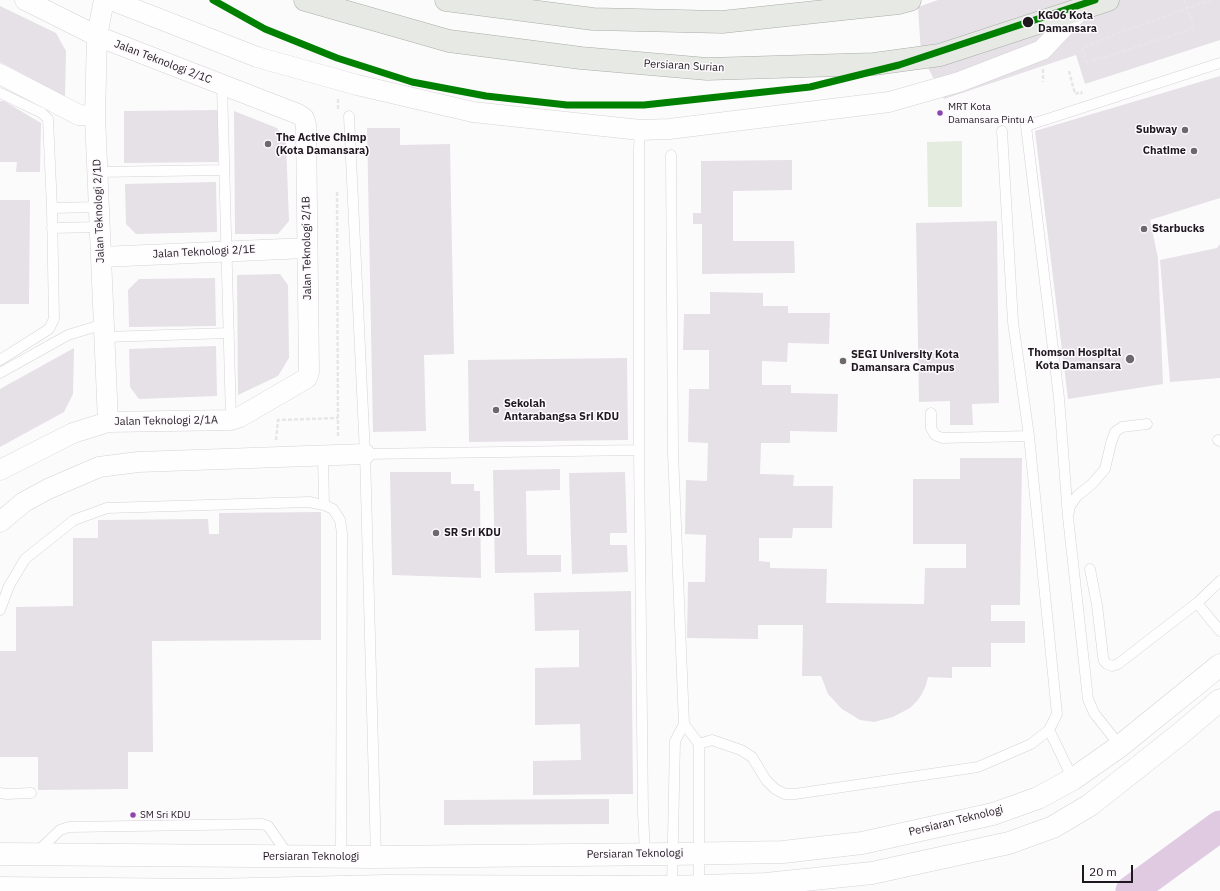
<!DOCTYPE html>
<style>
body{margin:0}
#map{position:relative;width:1220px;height:891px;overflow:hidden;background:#fcfbfc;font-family:"IBM Plex Sans",sans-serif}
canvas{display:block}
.scale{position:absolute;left:1082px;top:865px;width:51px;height:18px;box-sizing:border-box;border:2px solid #1f191f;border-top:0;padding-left:5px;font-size:12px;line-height:14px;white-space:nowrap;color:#1f191f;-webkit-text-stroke:3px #fdfafd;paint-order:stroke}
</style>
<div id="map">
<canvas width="1220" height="891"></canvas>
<div class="scale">20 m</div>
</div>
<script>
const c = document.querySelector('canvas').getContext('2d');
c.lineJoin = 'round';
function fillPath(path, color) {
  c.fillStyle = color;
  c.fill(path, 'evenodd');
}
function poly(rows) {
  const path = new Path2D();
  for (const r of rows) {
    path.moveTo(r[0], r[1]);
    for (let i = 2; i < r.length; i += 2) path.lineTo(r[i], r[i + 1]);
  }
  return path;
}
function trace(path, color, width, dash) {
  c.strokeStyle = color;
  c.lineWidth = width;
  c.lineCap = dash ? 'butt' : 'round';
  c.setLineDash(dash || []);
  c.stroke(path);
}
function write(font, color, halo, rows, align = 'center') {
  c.font = font + ' "IBM Plex Sans",sans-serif';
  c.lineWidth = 3;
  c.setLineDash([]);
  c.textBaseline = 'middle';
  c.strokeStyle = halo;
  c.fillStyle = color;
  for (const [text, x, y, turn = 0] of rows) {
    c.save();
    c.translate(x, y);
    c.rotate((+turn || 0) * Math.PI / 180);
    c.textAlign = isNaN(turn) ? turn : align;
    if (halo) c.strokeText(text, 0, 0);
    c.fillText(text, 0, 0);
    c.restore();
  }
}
fillPath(poly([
 [962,141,962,207,928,207,927,142]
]), '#e3ecde');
trace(poly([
 [1131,891,1220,826]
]), '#e0cae1', 31);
fillPath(poly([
 [938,0,1220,0,1220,40,1085,84,1076,55,944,99,921,54,918,7],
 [0,6,56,33,66,51,65,97,0,62],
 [1220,76,1220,198,1150,220,1158,258,1163,384,1068,399,1035,131],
 [0,101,4,101,41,123,40,172,16,172,17,162,0,162],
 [218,110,218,162,124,163,124,111],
 [234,111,277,128,286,142,289,221,278,234,235,234],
 [367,128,400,128,400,145,450,144,454,354,424,355,426,431,373,432],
 [792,160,792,190,733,191,733,241,794,241,795,273,702,274,702,224,693,224,693,213,701,213,701,161],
 [216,182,217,232,136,234,126,224,125,184],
 [0,200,30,200,29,304,0,304],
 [997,221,999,403,972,404,973,425,950,425,950,401,919,402,916,223],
 [1220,244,1220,378,1170,382,1160,260,1217,248],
 [280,274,288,285,289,358,278,376,238,395,237,275],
 [215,278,216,326,129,327,128,290,139,279],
 [710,292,763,293,763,306,788,306,788,313,830,313,829,344,788,343,787,362,762,361,762,385,791,385,791,393,838,394,837,432,790,431,790,443,761,443,760,474,794,475,793,486,833,486,832,528,793,528,792,538,759,538,759,561,770,562,770,568,827,569,826,603,924,604,925,568,966,568,966,544,913,544,913,479,960,479,960,458,1022,458,1020,605,991,605,991,621,1025,621,1025,643,991,643,991,667,952,667,952,678,928,677,926,685,922,694,917,701,910,708,893,717,874,722,860,720,842,709,828,694,821,676,802,676,803,625,758,625,758,639,687,638,688,582,705,582,706,535,685,534,686,480,707,481,708,443,688,442,689,389,709,389,709,350,683,350,684,314,710,314],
 [216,346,217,396,139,399,130,387,129,349],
 [74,348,73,394,64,412,0,447,0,389],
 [627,358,628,440,469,442,468,360],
 [560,469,560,490,526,491,527,555,561,555,561,572,495,573,493,470],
 [390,472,451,472,451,484,474,484,474,491,480,491,481,578,392,575],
 [625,472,627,533,610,533,610,545,627,545,628,572,572,574,569,473],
 [321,512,321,640,152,641,153,752,128,752,128,789,38,790,38,757,0,757,0,651,16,651,16,607,73,606,73,538,98,538,98,520,208,519,209,534,219,534,219,513],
 [631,591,633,794,533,795,533,761,581,760,580,724,535,725,535,668,579,667,579,630,535,631,534,593],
 [609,799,609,824,444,825,444,800]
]), '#e6e0e7');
const service = poly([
 [222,85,231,420],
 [0,93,42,113,48,119,52,208,54,319,49,329,0,360],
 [349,116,365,454,376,857],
 [640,130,639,149,639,450,643,812,645,854],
 [671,155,673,452,684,724,675,741,672,887],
 [98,172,224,170],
 [52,208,99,207],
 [52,228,100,227],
 [105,337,229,333],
 [0,373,68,335,104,324],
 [931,413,931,428,935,435,942,438,1029,436],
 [1218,440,1220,441],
 [365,454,639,450],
 [323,456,324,505],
 [1069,512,1070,506,1077,496,1092,484,1105,469,1111,443,1115,432,1122,427,1147,424],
 [1090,569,1097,605,1103,656,1104,661,1107,664,1112,666,1118,664,1197,603,1220,581],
 [1197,603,1220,631],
 [0,610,9,586,25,559,74,520,107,508,309,502,324,505,333,509,340,520,342,533,341,857],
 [684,724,699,744,699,886],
 [1049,730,1073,779],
 [699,744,712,740,741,750,752,757,766,780,775,789,785,794,795,794,978,767,1031,744,1049,730,1057,714,1029,436,1013,322,1002,131],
 [1120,746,1094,713,1088,699,1068,517,1059,398,1026,126,1220,63],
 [0,793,7,794,31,793],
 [36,853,60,830,69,827,262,824,268,826,289,856]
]);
const minor = poly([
 [104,0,97,36,95,116,108,422],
 [111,0,257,57,357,85,473,112,640,130,669,129,889,102,959,82,1042,50,1080,10],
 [0,74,79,115,95,116],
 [101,257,307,248],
 [0,470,73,433,108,422,231,420,240,417,307,378,309,372,306,125,304,118,298,114,97,36,25,0],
 [0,522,24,502,48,489,99,467,138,462,365,454]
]);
const tertiary = poly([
 [0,854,376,857,673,854,783,852,862,843,993,814,1038,798,1073,779,1120,746,1220,665],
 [0,888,210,890,385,886,672,887,766,884,872,873,1009,843,1053,827,1090,805,1180,734,1220,700]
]);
const primary = poly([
 [305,0,449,41,581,58,707,69,874,64,940,55,1108,0],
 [446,0,593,19,722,22,899,3,910,0]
]);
trace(service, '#d5d2d5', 11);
trace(minor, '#d5d2d5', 21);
trace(tertiary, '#d5d2d5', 23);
trace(primary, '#a9ada6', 23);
trace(poly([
 [1093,61,1195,28],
 [1087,63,1082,48,1121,32,1211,0],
 [1043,69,1043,82],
 [1069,71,1075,94,1081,92,1082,94],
 [338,109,338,98],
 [337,192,338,437],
 [276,440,278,420,338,418]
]), '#e7e6e7', 2.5, [4, 2]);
trace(service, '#fffeff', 10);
trace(minor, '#fffeff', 20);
trace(tertiary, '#fffeff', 22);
trace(primary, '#e7e9e5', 22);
trace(poly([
 [1184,0,1195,28]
]), '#e7e6e7', 2.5, [4, 2]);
trace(poly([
 [213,0,265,29,337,58,412,82,486,96,567,105,644,105,810,87,899,65,1095,0]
]), '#008000', 7);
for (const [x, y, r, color] of [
 [1028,22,6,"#1f191f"],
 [940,113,3.5,"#8e44ad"],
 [1185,130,4,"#6c686c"],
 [268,144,4,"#6c686c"],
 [1194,151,4,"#6c686c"],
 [1144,229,4,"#6c686c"],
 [1130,359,5,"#6c686c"],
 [843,361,4,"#6c686c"],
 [496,410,4,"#6c686c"],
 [436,533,4,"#6c686c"],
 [133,815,3.5,"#8e44ad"]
]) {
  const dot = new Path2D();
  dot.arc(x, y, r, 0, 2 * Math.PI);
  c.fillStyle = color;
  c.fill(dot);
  trace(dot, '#fdfafd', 1.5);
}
write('10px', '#1f191f', '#fdfafd', [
 ["MRT Kota",948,107],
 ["Damansara Pintu A",948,120],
 ["SM Sri KDU",140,815]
], 'left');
write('bold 11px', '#1f191f', '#fdfafd', [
 ["KG06 Kota",1038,16],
 ["Damansara",1038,29]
], 'left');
write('11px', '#1f191f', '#fdfafd', [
 ["Jalan Teknologi 2/1C",163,62,21],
 ["Persiaran Surian",684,66,3],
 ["Jalan Teknologi 2/1D",99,211,-92],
 ["Jalan Teknologi 2/1B",307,248,-91],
 ["Jalan Teknologi 2/1E",204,252,-3],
 ["Jalan Teknologi 2/1A",166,421,-1],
 ["Persiaran Teknologi",956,821,-14],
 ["Persiaran Teknologi",635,854,-1],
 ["Persiaran Teknologi",311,857]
]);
write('bold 11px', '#1f191f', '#fdfafd', [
 ["Subway",1177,130,"right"],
 ["The Active Chimp",276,138],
 ["(Kota Damansara)",276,151],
 ["Chatime",1186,151,"right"],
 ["Starbucks",1152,229],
 ["Thomson Hospital",1121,353,"right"],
 ["Kota Damansara",1121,366,"right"],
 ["SEGI University Kota",851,355],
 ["Damansara Campus",851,368],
 ["Sekolah",504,404],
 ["Antarabangsa Sri KDU",504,417],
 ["SR Sri KDU",444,533]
], 'left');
</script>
